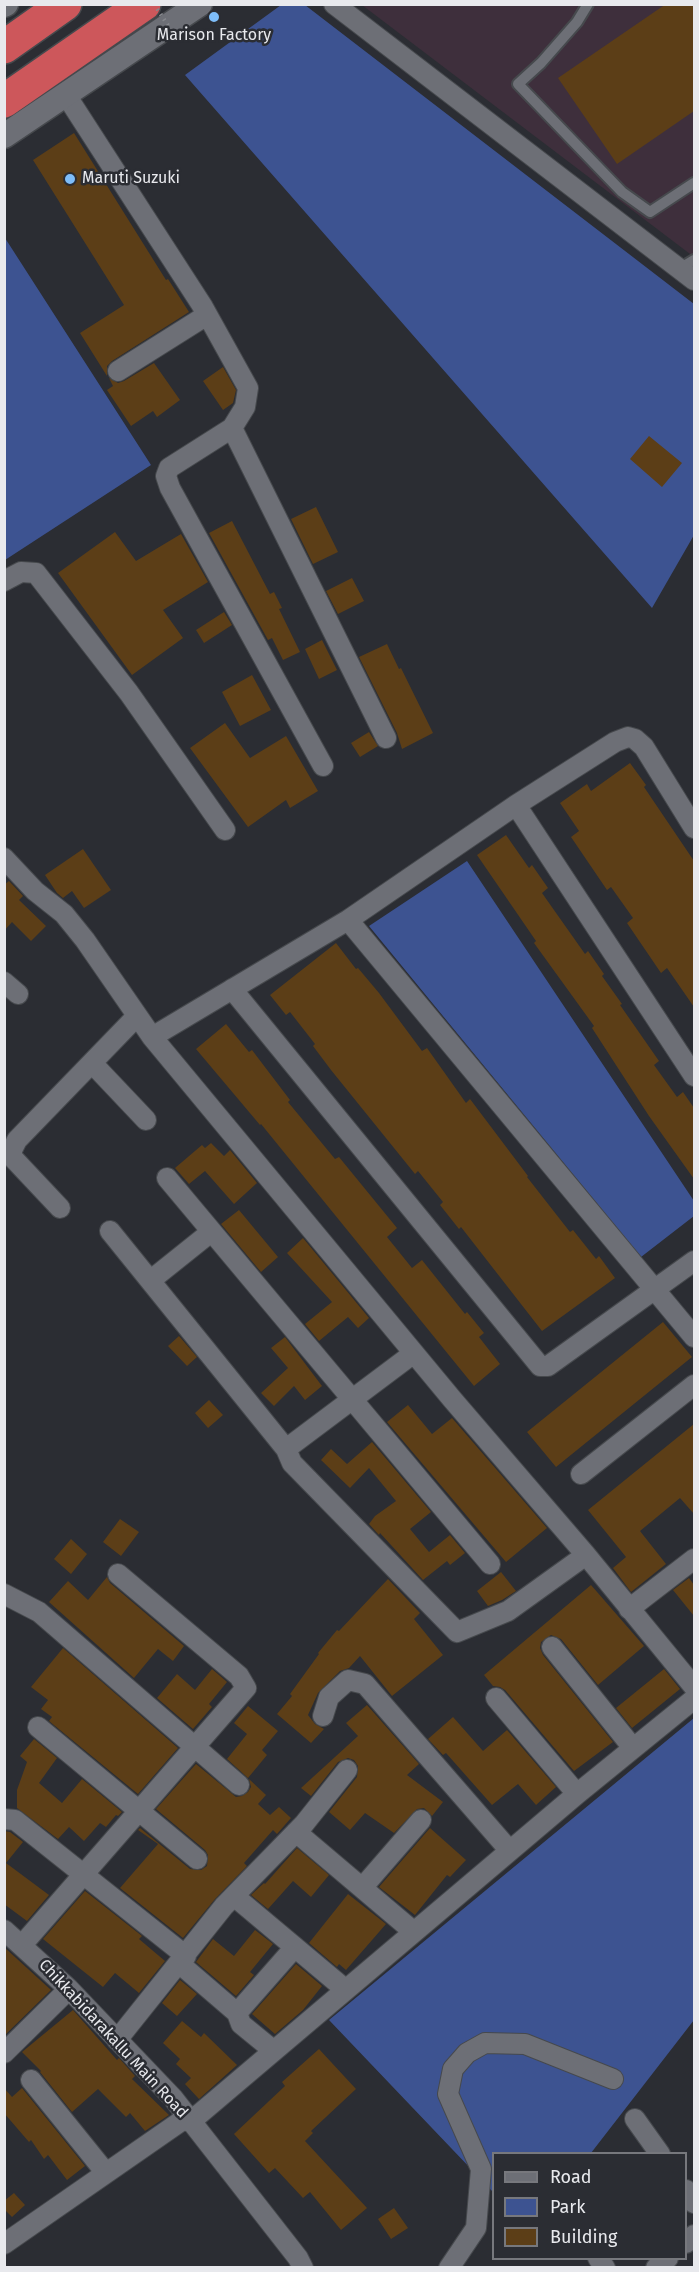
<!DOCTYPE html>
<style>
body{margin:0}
#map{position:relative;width:699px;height:2272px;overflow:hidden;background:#2b2d33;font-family:"Fira Sans",sans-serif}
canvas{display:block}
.frame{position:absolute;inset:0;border:6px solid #e8e9ed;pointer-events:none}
.legend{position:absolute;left:492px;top:2152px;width:195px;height:108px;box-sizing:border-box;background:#2b2d33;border:2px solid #77787d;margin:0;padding:8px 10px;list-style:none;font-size:18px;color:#e8e9ed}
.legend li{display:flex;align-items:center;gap:12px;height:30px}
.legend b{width:30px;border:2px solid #77787d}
</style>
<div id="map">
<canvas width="699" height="2272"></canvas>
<div class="frame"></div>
<ul class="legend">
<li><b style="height:8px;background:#6d6f76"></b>Road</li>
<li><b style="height:16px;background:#3d5391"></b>Park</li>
<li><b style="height:16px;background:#5c3e17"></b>Building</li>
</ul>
</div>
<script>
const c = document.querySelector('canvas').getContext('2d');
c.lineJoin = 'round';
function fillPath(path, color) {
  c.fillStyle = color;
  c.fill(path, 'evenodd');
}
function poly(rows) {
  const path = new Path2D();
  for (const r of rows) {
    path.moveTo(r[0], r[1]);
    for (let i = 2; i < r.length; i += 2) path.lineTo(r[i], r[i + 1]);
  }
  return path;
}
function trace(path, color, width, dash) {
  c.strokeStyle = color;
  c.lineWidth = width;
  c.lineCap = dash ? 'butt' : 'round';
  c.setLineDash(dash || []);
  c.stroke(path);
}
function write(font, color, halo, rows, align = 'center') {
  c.font = font + ' "Fira Sans",sans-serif';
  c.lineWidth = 5;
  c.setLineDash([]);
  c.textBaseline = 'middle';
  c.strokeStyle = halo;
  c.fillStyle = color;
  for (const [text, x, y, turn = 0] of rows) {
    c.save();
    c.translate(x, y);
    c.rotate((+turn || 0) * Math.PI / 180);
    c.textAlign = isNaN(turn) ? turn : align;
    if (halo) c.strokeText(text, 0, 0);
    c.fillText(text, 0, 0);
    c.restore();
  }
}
fillPath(poly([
 [362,5,694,5,694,257]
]), '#3e2f3c');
fillPath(poly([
 [281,5,305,5,694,304,694,535,652,608,185,75],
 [5,238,151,465,5,560,4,560],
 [467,861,694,1201,694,1216,641,1257,369,926],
 [694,1718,694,2020,591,2153,494,2154,493,2192,329,2020]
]), '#3d5391');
fillPath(poly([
 [666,4,694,4,694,111,617,164,558,78],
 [74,133,166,280,168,279,189,312,112,361,107,366,107,376,80,333,124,305,33,160],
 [154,363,180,400,157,417,153,411,131,426,107,390,113,386,109,378,118,383,124,381],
 [223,367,236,390,233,403,223,410,203,381],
 [649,436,682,463,662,487,630,459],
 [316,507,338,552,313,564,291,519],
 [232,521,270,594,274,592,282,608,279,609,300,652,283,660,272,638,268,640,209,533],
 [115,532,136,561,181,534,208,582,163,610,183,638,132,675,58,573],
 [352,578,364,601,338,614,326,591],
 [224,612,232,625,204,643,196,630],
 [322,640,337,670,319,679,305,649],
 [387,644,399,669,401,668,433,733,402,749,397,733,359,657],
 [252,675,271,710,240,726,222,692],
 [225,723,250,758,286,736,318,791,290,808,286,800,248,827,190,748],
 [369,732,378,746,360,757,351,743],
 [630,763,646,785,644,787,694,861,694,1007,667,968,661,973,627,923,633,918,611,887,607,890,571,837,579,831,560,803,587,784,591,791],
 [506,835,529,868,532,865,548,888,542,893,585,954,588,951,604,974,602,976,622,1004,620,1005,659,1061,654,1065,677,1097,683,1092,694,1108,694,1179,649,1116,592,1028,594,1026,534,943,536,941,477,855],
 [83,849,111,890,84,908,72,891,63,898,57,893,45,875],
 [9,881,23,896,19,900,46,926,31,941,12,922,4,931,4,885],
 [336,943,356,969,358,968,379,993,422,1051,427,1048,466,1103,470,1099,528,1176,527,1177,570,1232,573,1230,596,1259,599,1256,615,1278,542,1331,461,1227,459,1229,440,1205,443,1202,418,1171,415,1174,331,1070,313,1046,315,1044,290,1012,286,1015,270,995],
 [226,1024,249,1052,252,1050,290,1100,288,1102,335,1159,339,1157,397,1228,387,1237,412,1268,422,1260,465,1314,467,1312,484,1333,479,1337,500,1364,474,1386,261,1124,260,1125,196,1049],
 [211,1143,224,1156,230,1150,257,1183,234,1204,205,1171,189,1184,175,1168,202,1145,205,1148],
 [239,1210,278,1257,261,1272,221,1224],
 [303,1238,369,1318,358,1328,348,1317,319,1341,305,1324,332,1302,287,1253],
 [663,1322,692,1357,556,1467,527,1432],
 [179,1336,197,1357,187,1366,168,1346],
 [285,1337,322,1386,305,1400,294,1386,274,1406,261,1393,288,1368,271,1348],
 [209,1400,223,1415,208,1428,195,1413],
 [408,1405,432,1434,452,1418,547,1528,506,1562,387,1422],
 [694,1424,694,1514,680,1498,640,1531,666,1564,631,1592,613,1568,626,1557,588,1510],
 [372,1442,431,1512,410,1529,429,1552,450,1535,465,1553,450,1565,447,1561,423,1580,380,1533,379,1535,369,1524,375,1516,396,1501,369,1468,350,1488,321,1460,331,1449,347,1464],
 [120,1519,139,1532,121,1556,103,1542],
 [71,1539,87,1554,71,1574,54,1559],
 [501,1572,516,1591,502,1600,488,1606,477,1591],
 [107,1577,110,1583,184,1646,173,1661,158,1649,134,1678,49,1602,68,1581,88,1600],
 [689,1578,694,1585,694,1616,673,1590],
 [388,1579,420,1613,414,1619,443,1655,392,1696,360,1656,349,1668,340,1671,318,1693,308,1715,315,1724,324,1729,311,1743,277,1714,292,1696,290,1694,319,1654,318,1653,337,1630,339,1631],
 [591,1585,644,1646,598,1685,561,1639,551,1635,541,1642,540,1648,543,1655,613,1742,574,1771,505,1690,500,1687,493,1686,484,1675],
 [63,1648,178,1748,138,1794,49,1721,52,1717,41,1709,48,1700,31,1687],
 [212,1669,227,1682,209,1704,212,1707,193,1729,157,1698,177,1674,195,1690],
 [664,1669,680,1689,632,1728,616,1708],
 [367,1705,419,1764,407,1775,443,1802,432,1816,424,1808,417,1809,394,1833,365,1813,350,1830,329,1812,357,1777,358,1766,354,1760,348,1758,338,1762,311,1796,301,1788,358,1736,346,1723],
 [248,1706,278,1731,262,1750,267,1755,248,1778,227,1759,247,1734,234,1723],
 [453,1717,483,1751,507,1730,556,1787,536,1805,518,1784,492,1805,446,1753,443,1755,428,1739],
 [34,1739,57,1758,39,1783,62,1803,82,1779,122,1812,118,1816,116,1815,106,1827,100,1823,84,1841,69,1827,58,1839,17,1808,17,1790,27,1762,20,1756],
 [196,1764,236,1797,242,1796,248,1792,251,1787,249,1779,266,1795,258,1804,270,1815,279,1807,291,1818,277,1834,273,1830,244,1863,247,1866,215,1899,183,1938,120,1888,158,1844,138,1830,140,1828,190,1869,201,1870,207,1866,208,1855,205,1850,156,1809],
 [430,1828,466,1860,450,1877,447,1875,415,1915,379,1887],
 [4,1831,10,1832,23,1842,6,1863,49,1895,27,1921,4,1904],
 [297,1848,329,1875,311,1897,293,1881,268,1909,251,1895,264,1883,265,1884],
 [85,1891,142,1936,139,1939,165,1961,139,1993,115,1973,103,1987,43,1939],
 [348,1894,386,1924,346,1970,339,1964,337,1967,309,1943],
 [255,1930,273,1944,250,1972,254,1975,236,1996,196,1962,213,1939,234,1956],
 [4,1947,51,1990,4,2036],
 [296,1964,322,1986,303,2010,275,2034,252,2014],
 [180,1980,197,1994,177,2016,162,2003],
 [73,2010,117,2060,119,2058,135,2076,132,2079,169,2115,145,2131,130,2113,126,2117,98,2089,72,2112,40,2072,41,2071,22,2052],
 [182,2021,201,2037,204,2033,237,2065,199,2099,185,2084,191,2078,176,2064,180,2059,163,2043],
 [319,2049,356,2089,311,2131,313,2133,305,2141,367,2208,341,2230,310,2192,303,2198,275,2168,269,2173,234,2134,285,2086,282,2082],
 [4,2088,12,2097,22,2088,85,2166,67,2180,48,2155,44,2159,31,2140,29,2142,4,2113],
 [14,2193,25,2205,12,2217,4,2209,4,2201],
 [394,2208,408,2228,391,2239,378,2219]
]), '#5c3e17');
const service = poly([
 [588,4,577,22,541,63,518,84,622,192,650,212,694,183],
 [679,269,694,260]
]);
const minor = poly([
 [334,4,694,280],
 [66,95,203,307,248,388,245,407,232,428,169,468,166,476,170,488,323,766],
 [118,371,207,315],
 [232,428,386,738],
 [4,581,21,572,36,573,129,693,225,830],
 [516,805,694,1076],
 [4,858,35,891,64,914,85,940,152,1037,452,1399,586,1555,694,1687],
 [348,920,694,1337],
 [4,982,18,994],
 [232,989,540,1366,548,1366,694,1261],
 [152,1037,348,920,516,805,615,742,628,737,635,739,644,747,694,828],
 [92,1063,146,1120],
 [167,1178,490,1564],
 [60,1208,12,1157,12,1150,17,1140,137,1016],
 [110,1231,286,1449,292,1463,457,1632,508,1611,586,1555],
 [151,1280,211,1232],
 [286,1449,414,1353],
 [581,1474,694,1385],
 [4,1594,39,1612,239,1785],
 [629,1609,694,1559],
 [552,1647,633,1748],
 [496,1698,577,1794],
 [323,1716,329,1697,348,1680,365,1684,510,1851],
 [38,1727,197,1859],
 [4,1819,15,1820,186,1956],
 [296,1832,414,1932],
 [362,1888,421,1820],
 [234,1896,346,1990],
 [4,1930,69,1989,173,2098,298,2258,303,2268],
 [22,1945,246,1688,239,1676,118,1574],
 [180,1964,237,2013],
 [117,2040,224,1906,304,1824,347,1770],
 [274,2051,241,2024,237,2013,295,1947],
 [4,2053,69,1989],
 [31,2080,106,2173],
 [635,2119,660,2154],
 [190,2122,577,1794,694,1699],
 [686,2190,694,2203],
 [686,2243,694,2235],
 [4,2244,187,2117],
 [598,2258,605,2268],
 [449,2268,476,2228,481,2169,448,2094,453,2069,467,2053,485,2043,525,2044,613,2079],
 [656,2268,668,2258]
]);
const tertiary = poly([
 [4,5,6,4],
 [4,136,200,4]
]);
const motorway = poly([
 [4,47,65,4],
 [4,101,144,4]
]);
trace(service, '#46494d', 14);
trace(minor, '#46494d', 22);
trace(tertiary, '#46494d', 27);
trace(motorway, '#46494d', 36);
trace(service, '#6d6f76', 10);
trace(minor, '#6d6f76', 20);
trace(tertiary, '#6d6f76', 24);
trace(motorway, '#cd575b', 33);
trace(poly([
 [154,4,173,33]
]), '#86888d', 4, [1.5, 4.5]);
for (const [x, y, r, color] of [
 [214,17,6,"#7ebdf9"],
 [70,179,6,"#7ebdf9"]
]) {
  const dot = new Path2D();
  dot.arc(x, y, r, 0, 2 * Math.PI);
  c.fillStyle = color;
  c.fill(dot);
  trace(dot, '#2b2d33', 2);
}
write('16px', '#e8e9ed', '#2b2d33', [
 ["Marison Factory",214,36],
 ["Maruti Suzuki",82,179,"left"]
]);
write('16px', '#e8e9ed', '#2b2d33', [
 ["Chikkabidarakallu Main Road",113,2039,47]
]);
</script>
